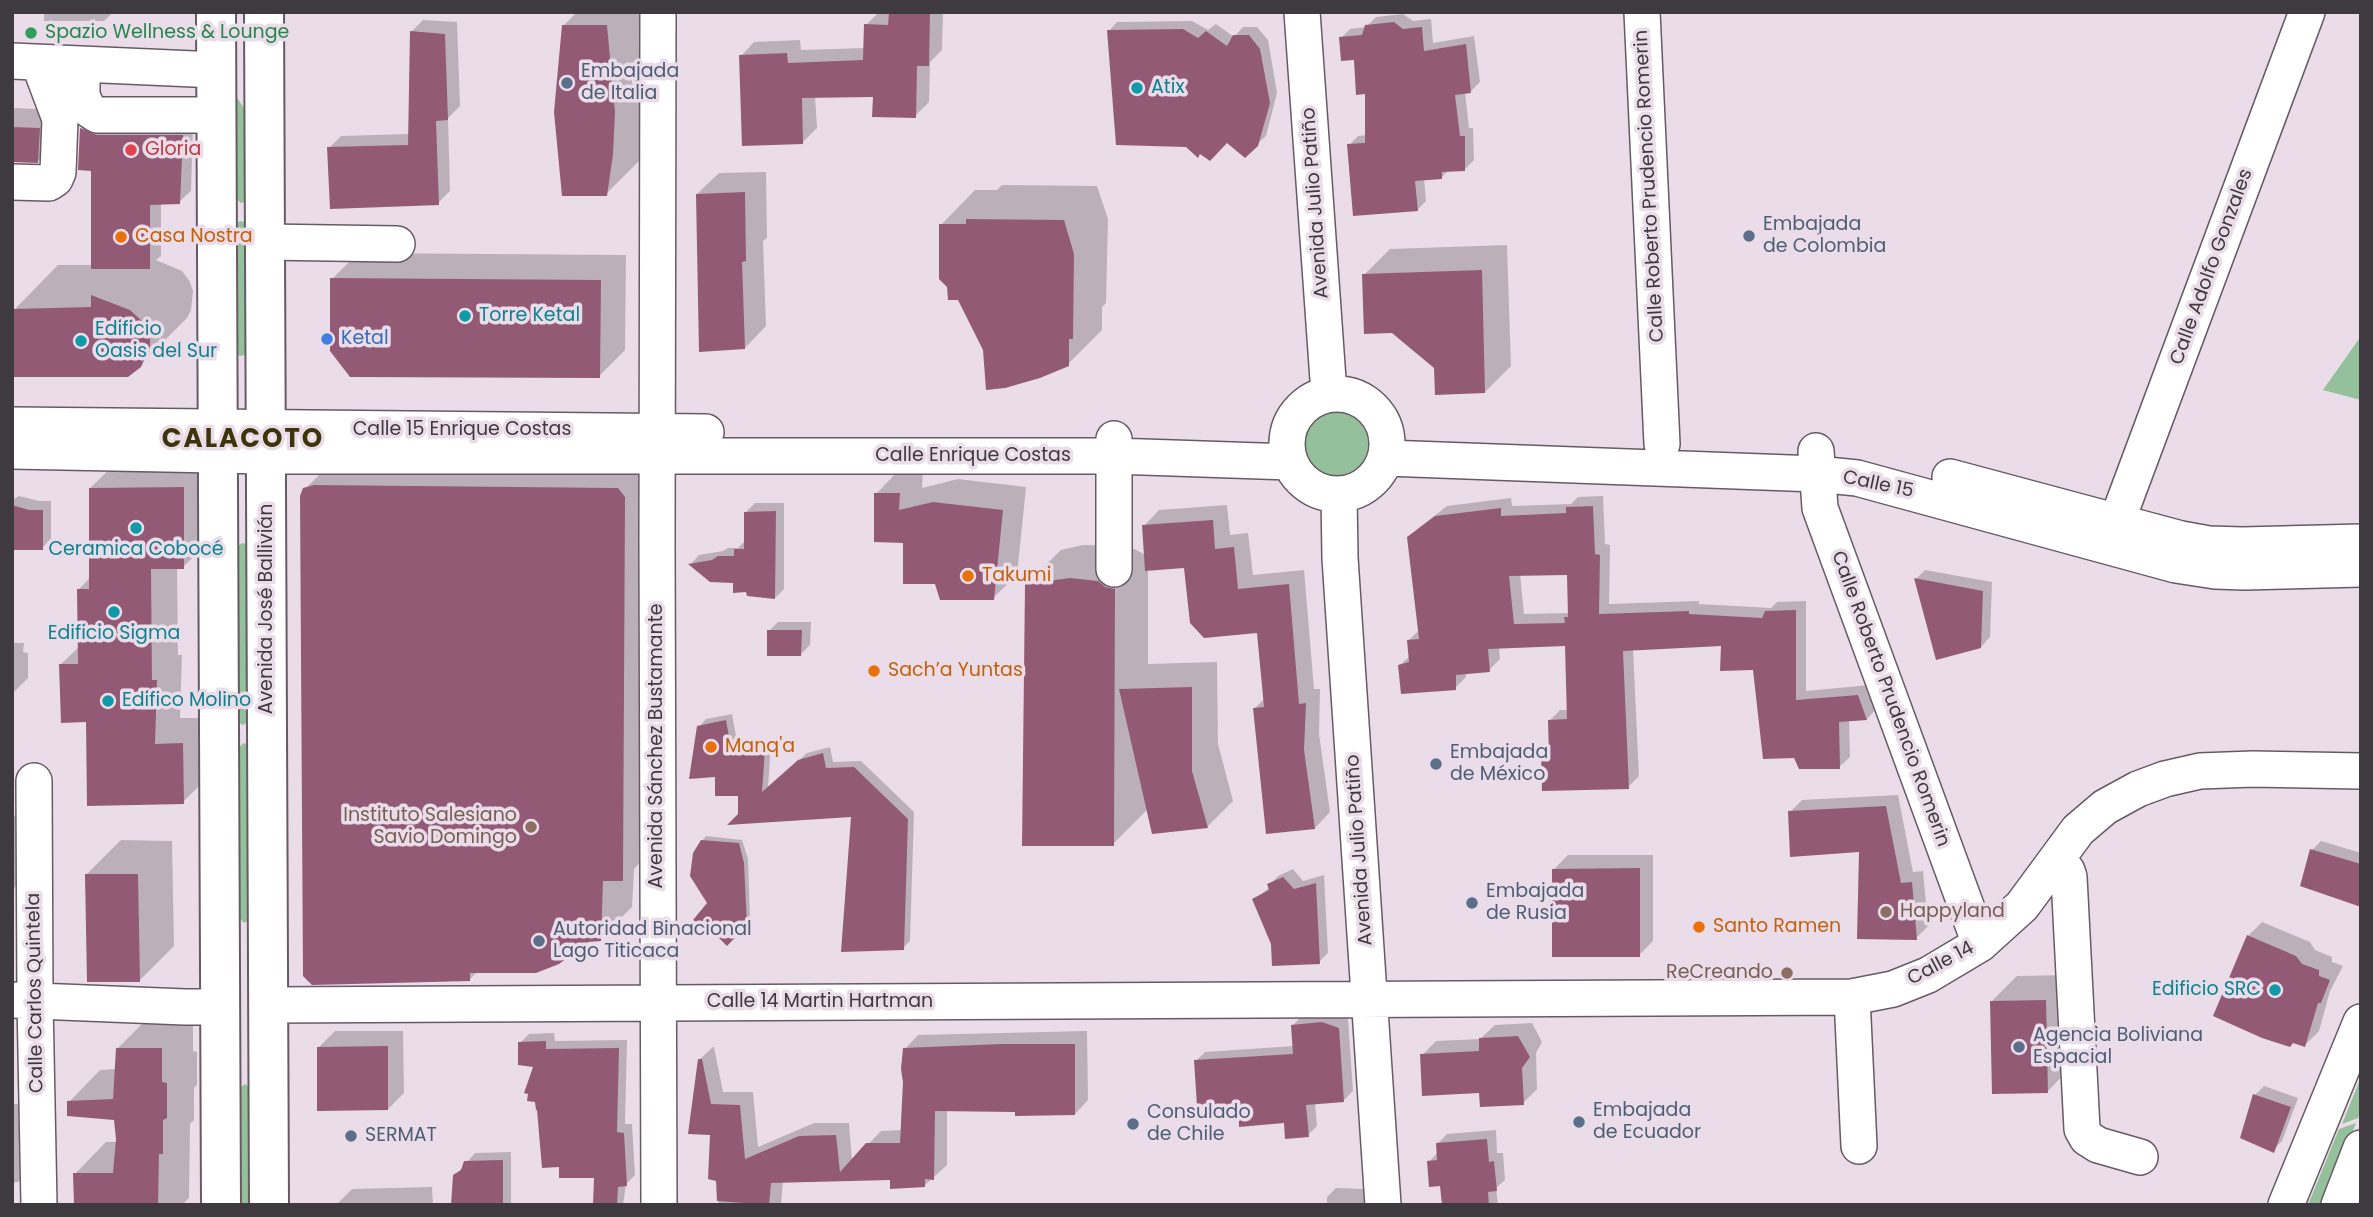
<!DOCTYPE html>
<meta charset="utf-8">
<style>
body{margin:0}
#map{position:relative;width:2373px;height:1217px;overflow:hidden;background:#eadde9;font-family:Poppins,sans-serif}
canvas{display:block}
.frame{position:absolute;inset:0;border:14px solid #3f3a3f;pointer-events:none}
</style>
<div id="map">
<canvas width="2373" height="1217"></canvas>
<div class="frame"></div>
</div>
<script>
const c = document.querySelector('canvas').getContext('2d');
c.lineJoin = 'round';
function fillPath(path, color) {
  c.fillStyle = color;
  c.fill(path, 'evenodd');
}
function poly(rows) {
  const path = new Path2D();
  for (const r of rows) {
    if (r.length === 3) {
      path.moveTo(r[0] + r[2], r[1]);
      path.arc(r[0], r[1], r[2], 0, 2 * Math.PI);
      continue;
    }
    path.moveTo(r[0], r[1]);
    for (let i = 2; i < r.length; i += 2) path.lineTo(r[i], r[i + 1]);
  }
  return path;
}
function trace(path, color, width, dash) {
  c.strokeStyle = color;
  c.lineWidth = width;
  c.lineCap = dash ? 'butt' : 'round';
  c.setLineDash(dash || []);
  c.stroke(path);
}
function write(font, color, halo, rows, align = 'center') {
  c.font = font + ' Poppins,sans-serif';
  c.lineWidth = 7;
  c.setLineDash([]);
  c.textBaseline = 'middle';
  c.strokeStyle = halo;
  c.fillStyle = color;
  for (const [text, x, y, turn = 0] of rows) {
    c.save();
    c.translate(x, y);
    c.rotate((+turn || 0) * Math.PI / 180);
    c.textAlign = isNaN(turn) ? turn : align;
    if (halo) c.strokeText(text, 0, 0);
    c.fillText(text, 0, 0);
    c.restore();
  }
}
fillPath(poly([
 [233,95,236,96,249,116,246,201,241,203,233,196],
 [241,221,246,223,247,354,241,356,236,354,235,223],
 [2361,336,2361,400,2323,390],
 [1336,444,32],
 [242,543,247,544,250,549,251,720,243,725,235,721,234,549],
 [244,743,248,745,249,920,244,923,236,914,235,750],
 [2361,1077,2361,1112,2358,1118,2342,1124],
 [245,1084,253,1090,253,1205,237,1205,237,1090],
 [2356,1123,2324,1205,2308,1205,2339,1129]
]), '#94c09b');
fillPath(poly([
 [44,12,113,12,104,21,44,21],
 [577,12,642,12,640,160,606,194,563,26],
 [879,12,943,12,942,50,930,62,929,102,915,116,875,95,815,96,817,128,803,142,741,56,754,42,800,40,801,50,865,48,866,25],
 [1403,14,1413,21,1431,19,1433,43,1474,36,1480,82,1470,92,1465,92,1469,128,1473,128,1474,160,1465,169,1449,170,1442,177,1424,179,1426,201,1417,210,1349,145,1358,136,1367,135,1367,92,1356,58,1341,38,1350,29,1366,27,1376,17],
 [423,20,457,22,460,106,448,118,450,191,438,203,329,148,341,136,409,134,411,32],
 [1192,21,1208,30,1216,24,1234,37,1243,27,1257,27,1268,40,1277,93,1266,136,1245,155,1109,31,1117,22],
 [15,108,57,110,56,143,38,161,12,160,12,112],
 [93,117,193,124,191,191,179,202,161,203,161,256,156,260,182,271,190,282,193,291,191,310,187,318,142,363,14,310,58,265,93,265,93,169,80,169,82,128],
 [766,172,767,238,763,241,766,326,745,348,697,194,719,173],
 [1002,185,1097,186,1108,219,1106,303,1102,307,1102,330,1068,364,985,350,941,225,975,190,997,190],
 [1507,245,1511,366,1485,392,1436,367,1364,275,1390,249],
 [358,253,626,255,625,350,599,376,332,279],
 [337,457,650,457,655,847,634,869,632,907,600,939,587,941,477,972,470,979,305,489],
 [209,461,210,541,183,567,177,567,178,655,182,655,180,718,209,718,209,776,183,802,87,721,61,664,80,646,78,590,91,577,90,488,117,462],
 [899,470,923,470,922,488,958,479,1026,487,1017,575,993,598,936,582,905,541,876,494],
 [19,496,39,501,51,501,51,539,42,548,12,548,12,500],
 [1603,496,1605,544,1610,545,1609,604,1699,601,1699,604,1771,608,1777,602,1806,601,1806,691,1869,685,1877,708,1867,719,1849,720,1850,757,1839,767,1755,669,1723,644,1633,649,1639,776,1628,787,1543,757,1550,749,1550,720,1560,710,1568,710,1567,644,1499,647,1500,659,1489,670,1466,672,1466,677,1455,688,1400,665,1410,656,1408,641,1420,629,1409,538,1420,527,1447,506,1511,498,1512,506,1571,504,1578,497],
 [1569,573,1570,613,1524,614,1520,574],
 [755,503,784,503,784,589,775,598,691,564,699,555,723,551,728,548,738,548,746,540,746,512],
 [1227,505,1230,535,1248,533,1253,575,1304,570,1314,689,1320,689,1319,734,1330,812,1315,828,1255,708,1265,698,1259,631,1186,566,1148,569,1148,664,1217,662,1218,744,1233,801,1207,827,1148,809,1113,844,1026,584,1061,550,1083,545,1128,546,1146,555,1144,526,1159,510],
 [1925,570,1992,582,1990,637,1981,647,1916,579],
 [778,622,811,622,810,645,801,654,769,631],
 [12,643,24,643,23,652,28,653,28,678,12,694],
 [732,714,738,747,771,744,768,788,807,753,830,747,833,762,861,761,914,812,910,941,903,948,853,815,740,814,740,794,717,775,699,727,706,719],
 [1898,795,1913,872,1923,871,1928,926,1916,938,1860,850,1790,812,1802,800],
 [12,816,25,816,24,878,12,890],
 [706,836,742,840,748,859,750,919,727,943,715,931,702,841],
 [121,840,172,841,174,946,140,980,86,875],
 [2321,841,2361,853,2361,904,2312,850],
 [1568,855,1653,855,1653,941,1639,955,1554,869],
 [1293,869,1303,881,1324,875,1328,953,1319,962,1273,943,1254,900,1270,887,1269,885,1278,876],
 [2262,922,2310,942,2315,950,2332,957,2332,962,2343,966,2330,991,2319,1031,2305,1045,2248,936],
 [2072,975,2073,1065,2048,1091,1991,1002,2017,976],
 [1331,1014,1348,1019,1353,1091,1344,1100,1315,1102,1317,1126,1308,1135,1286,1122,1240,1116,1196,1061,1205,1052,1294,1046,1293,1025,1302,1016],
 [149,1017,193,1017,193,1051,197,1052,197,1085,194,1088,194,1120,190,1124,189,1198,182,1205,75,1205,75,1174,106,1142,117,1142,116,1118,69,1102,100,1070,116,1069,117,1049],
 [1532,1023,1542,1042,1536,1053,1537,1089,1523,1103,1481,1092,1422,1055,1436,1041,1480,1039,1495,1025],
 [335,1031,403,1031,404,1093,388,1109,319,1047],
 [1087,1031,1088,1100,1075,1114,947,1109,947,1165,924,1186,892,1179,783,1181,781,1205,719,1205,718,1180,699,1060,713,1047,714,1047,723,1092,753,1092,758,1147,814,1123,849,1123,852,1161,881,1131,903,1130,905,1049,918,1035],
 [554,1033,555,1041,627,1040,625,1124,632,1124,635,1175,626,1184,623,1205,595,1205,595,1176,560,1165,535,1066,520,1043,529,1034],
 [2264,1086,2298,1098,2282,1141,2273,1150,2255,1095],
 [12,1104,26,1104,44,1156,18,1182,12,1183],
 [1496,1130,1497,1153,1503,1153,1505,1180,1496,1188,1498,1205,1443,1205,1442,1184,1429,1162,1438,1152,1438,1143,1447,1134],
 [511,1152,511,1205,455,1205,455,1176,475,1153],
 [432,1187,433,1205,336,1205,352,1189],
 [1336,1188,1364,1189,1364,1205,1327,1205,1327,1197]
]), '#0003');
fillPath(poly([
 [889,12,930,12,929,66,917,66,916,118,872,117,873,97,802,98,803,144,742,146,739,55,787,53,788,63,863,60,864,24,888,25],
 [1394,22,1403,29,1422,27,1424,51,1466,44,1471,93,1455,95,1460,136,1465,136,1465,171,1442,172,1442,179,1415,181,1418,211,1353,216,1347,144,1365,143,1365,94,1356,95,1354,60,1341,61,1339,37,1362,35,1365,25],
 [562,25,607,25,615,112,613,154,607,196,562,196,554,112],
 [1183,29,1198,38,1206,31,1227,46,1233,35,1249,35,1260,49,1270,103,1258,146,1245,158,1227,143,1210,161,1200,154,1198,158,1186,147,1116,145,1107,30],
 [410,31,445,34,448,120,436,121,439,205,330,209,327,147,408,145],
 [12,127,40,128,38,163,12,162],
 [80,128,97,135,183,135,180,204,150,205,150,269,91,269,91,171,78,170],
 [745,192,746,261,742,262,745,349,699,352,696,194],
 [966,219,1064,220,1074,254,1073,339,1069,339,1069,366,1040,378,1005,388,986,390,983,350,958,300,948,300,947,287,939,279,939,224,966,224],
 [1482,270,1485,393,1435,395,1434,368,1392,333,1364,334,1362,274],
 [330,278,601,280,600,378,350,377,330,351],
 [91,295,130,310,143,322,150,337,150,346,141,367,128,377,12,377,12,309,91,307],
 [314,485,618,488,625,497,623,881,603,881,601,941,588,942,559,964,536,973,470,973,470,981,312,985,303,976,300,496,303,488],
 [184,487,184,569,151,569,152,680,157,680,155,744,183,743,184,804,87,806,86,722,61,723,59,664,78,664,77,589,89,589,89,488],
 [874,493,900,493,899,510,933,502,1003,510,994,600,940,600,935,584,903,584,903,543,874,542],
 [12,505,29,510,43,510,43,550,12,550],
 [1593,506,1595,554,1600,555,1599,614,1689,611,1689,614,1762,618,1765,611,1796,610,1796,700,1858,695,1867,720,1839,722,1840,769,1799,769,1794,758,1763,759,1753,670,1720,671,1721,646,1623,651,1629,789,1542,791,1541,756,1549,756,1548,720,1567,719,1565,646,1488,649,1490,672,1456,675,1456,690,1401,694,1398,665,1409,662,1407,640,1419,639,1407,537,1435,516,1501,508,1501,516,1566,513,1566,507],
 [1567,575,1568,617,1564,617,1565,623,1514,624,1509,576],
 [776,511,775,599,747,596,746,592,733,593,733,583,710,582,688,564,712,560,718,556,734,556,734,549,744,549,744,512],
 [1213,520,1215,549,1234,547,1238,589,1289,584,1299,704,1306,703,1304,750,1315,829,1266,834,1253,708,1264,707,1257,633,1204,638,1190,623,1184,568,1145,571,1142,525],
 [1070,578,1098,581,1105,587,1115,589,1114,846,1022,846,1025,584],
 [1914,578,1983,591,1981,648,1936,660],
 [767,630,802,630,801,656,767,656],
 [1192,687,1192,771,1208,828,1152,834,1119,689],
 [726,720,732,753,765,750,762,792,798,760,823,753,826,768,854,767,908,819,904,950,841,952,851,817,727,825,738,814,738,796,715,796,715,777,689,779,697,726],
 [1886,806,1901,883,1912,882,1917,940,1857,939,1859,852,1790,857,1788,811],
 [701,840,739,843,744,863,747,925,727,946,713,932,693,920,707,903,690,876,693,853],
 [2310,849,2361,864,2361,907,2300,886],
 [1640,868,1640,957,1552,957,1552,869],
 [85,874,138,874,140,982,87,982],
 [1283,877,1294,889,1316,883,1320,964,1272,966,1271,944,1252,899,1269,890,1267,884],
 [2247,935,2296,956,2302,964,2319,970,2319,976,2330,980,2321,1003,2318,1003,2305,1047,2293,1043,2290,1047,2262,1038,2213,1016],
 [2046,1000,2048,1093,1992,1094,1990,1001],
 [1322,1022,1339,1028,1344,1102,1306,1105,1309,1137,1285,1139,1284,1123,1239,1127,1239,1118,1198,1121,1194,1060,1293,1054,1291,1025],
 [1518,1036,1530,1057,1522,1068,1524,1105,1480,1107,1479,1093,1422,1096,1420,1054,1479,1051,1479,1038],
 [546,1041,546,1049,619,1048,617,1132,624,1133,627,1186,618,1187,617,1205,593,1205,594,1178,559,1178,559,1167,542,1168,537,1110,536,1110,535,1102,527,1101,528,1094,524,1093,533,1067,518,1065,518,1042],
 [1001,1044,1075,1044,1075,1115,1015,1116,1015,1112,935,1111,934,1180,925,1179,925,1187,890,1189,890,1180,771,1183,769,1205,717,1201,716,1181,708,1179,710,1135,688,1134,698,1059,702,1059,711,1104,740,1105,745,1159,799,1136,836,1135,840,1172,866,1143,900,1143,903,1082,901,1069,903,1048],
 [388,1046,388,1110,317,1111,317,1047],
 [116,1048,162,1048,162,1082,167,1083,167,1118,163,1120,163,1154,159,1154,158,1205,74,1205,73,1173,113,1173,116,1139,114,1120,67,1116,67,1101,113,1099],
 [2253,1094,2291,1107,2274,1153,2240,1138],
 [1487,1139,1489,1162,1494,1161,1497,1191,1488,1192,1489,1205,1442,1205,1440,1186,1429,1187,1427,1161,1437,1160,1436,1143],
 [503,1160,503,1205,451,1205,453,1175,461,1170,464,1161]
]), '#925a74');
const minor = poly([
 [658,12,657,540,659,1205],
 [1302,12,1329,394],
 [1642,12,1662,444],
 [12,61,217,70],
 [82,66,82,96,88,109,97,115,216,115],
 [12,182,49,183,55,179,58,172,60,119,39,63],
 [265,242,397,244],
 [1337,444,50],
 [12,425,706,432],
 [12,451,267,456,1114,456,1290,462],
 [1816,451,1820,508,1980,944],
 [1386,458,1817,474,1857,478,2176,565,2215,571,2245,572,2361,569],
 [1950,477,2181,539,2209,544,2243,545,2361,542],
 [1339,495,1340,558,1383,1205],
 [2110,544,2117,521,2307,12],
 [1114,569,1114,439],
 [34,781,35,1001,39,1205],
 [2057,859,2067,871,2069,877,2082,1129,2087,1138,2098,1145,2140,1157],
 [1852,997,1859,1146],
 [12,1000,185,1007,220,1007],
 [270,1005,1852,997,1893,989,1928,975,1980,944,2022,906,2078,830,2105,807,2138,789,2165,779,2200,771,2253,769,2361,771],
 [2286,1205,2361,1022],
 [2339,1205,2361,1148]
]);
const major = poly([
 [216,12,221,1205],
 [264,12,269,1205]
]);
trace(minor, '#665b65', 38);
trace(major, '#665b65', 42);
trace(minor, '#fff', 35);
trace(major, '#fff', 38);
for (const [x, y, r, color] of [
 [31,33,7,"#2e9e5b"],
 [567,83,7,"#5c6f8a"],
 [1137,88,7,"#0f9aa8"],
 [131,150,7,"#e0444e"],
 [1749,236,7,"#5c6f8a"],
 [121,237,7,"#e8710a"],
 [465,316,7,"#0f9aa8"],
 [327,339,7,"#3f7fe0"],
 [81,341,7,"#0f9aa8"],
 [136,528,7,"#0f9aa8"],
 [968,576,7,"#e8710a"],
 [114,612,7,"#0f9aa8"],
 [874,671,7,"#e8710a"],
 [108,701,7,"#0f9aa8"],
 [711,747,7,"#e8710a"],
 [1436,764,7,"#5c6f8a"],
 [531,827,7,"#8d6e63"],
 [1472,903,7,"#5c6f8a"],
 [1886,912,7,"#8d6e63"],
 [1699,927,7,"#e8710a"],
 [539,941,7,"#5c6f8a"],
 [1787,973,7,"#8d6e63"],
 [2275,990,7,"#0f9aa8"],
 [2019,1047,7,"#5c6f8a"],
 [1579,1122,7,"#5c6f8a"],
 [1133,1124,7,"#5c6f8a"],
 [351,1136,7,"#5c6f8a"]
]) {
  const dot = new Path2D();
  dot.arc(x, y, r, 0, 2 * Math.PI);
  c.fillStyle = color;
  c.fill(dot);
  trace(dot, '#eadde9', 2.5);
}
write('19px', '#27864d', '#eadde9', [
 ["Spazio Wellness & Lounge",45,33]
], 'left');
write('19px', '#4e5e75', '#eadde9', [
 ["Embajada",581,72],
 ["de Italia",581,94],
 ["Embajada",1763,225],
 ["de Colombia",1763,247],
 ["Embajada",1450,753],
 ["de México",1450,775],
 ["Embajada",1486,892],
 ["de Rusia",1486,914],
 ["Autoridad Binacional",553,930],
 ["Lago Titicaca",553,952],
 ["Agencia Boliviana",2033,1036],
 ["Espacial",2033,1058],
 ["Embajada",1593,1111],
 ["de Ecuador",1593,1133],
 ["Consulado",1147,1113],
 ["de Chile",1147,1135],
 ["SERMAT",365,1136]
], 'left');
write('19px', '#0d838f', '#eadde9', [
 ["Atix",1151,88],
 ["Torre Ketal",479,316],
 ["Edificio",95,330],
 ["Oasis del Sur",95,352],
 ["Ceramica Cobocé",136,550,"center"],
 ["Edificio Sigma",114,634,"center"],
 ["Edifico Molino",122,701],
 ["Edificio SRC",2261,990,"right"]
], 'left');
write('19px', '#be3a42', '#eadde9', [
 ["Gloria",145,150]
], 'left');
write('19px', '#3f3a3f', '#eadde9', [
 ["Calle Roberto Prudencio Romerin",1650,186,-93],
 ["Avenida Julio Patiño",1316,203,-94],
 ["Calle Adolfo Gonzales",2212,267,-70],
 ["Calle 15 Enrique Costas",462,430],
 ["Calle Enrique Costas",973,456],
 ["Calle 15",1878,485,12],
 ["Avenida José Ballivián",267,609,-90],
 ["Calle Roberto Prudencio Romerin",1890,699,70],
 ["Avenida Sánchez Bustamante",657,746,-90],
 ["Avenida Julio Patiño",1360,850,-94],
 ["Calle 14",1941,964,-28],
 ["Calle Carlos Quintela",36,993,-91],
 ["Calle 14 Martin Hartman",820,1002]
]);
write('19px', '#c56008', '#eadde9', [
 ["Casa Nostra",135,237],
 ["Takumi",982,576],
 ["Sach’a Yuntas",888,671],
 ["Manq'a",725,747],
 ["Santo Ramen",1713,927]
], 'left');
write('19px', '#366cbe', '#eadde9', [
 ["Ketal",341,339]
], 'left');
write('19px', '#785e54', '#eadde9', [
 ["Instituto Salesiano",517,816],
 ["Savio Domingo",517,838],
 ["Happyland",1900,912,"left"],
 ["ReCreando",1773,973]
], 'right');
c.letterSpacing = '2px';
write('bold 26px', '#3c350a', '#eadde9', [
 ["CALACOTO",243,440]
]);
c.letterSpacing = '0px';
</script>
